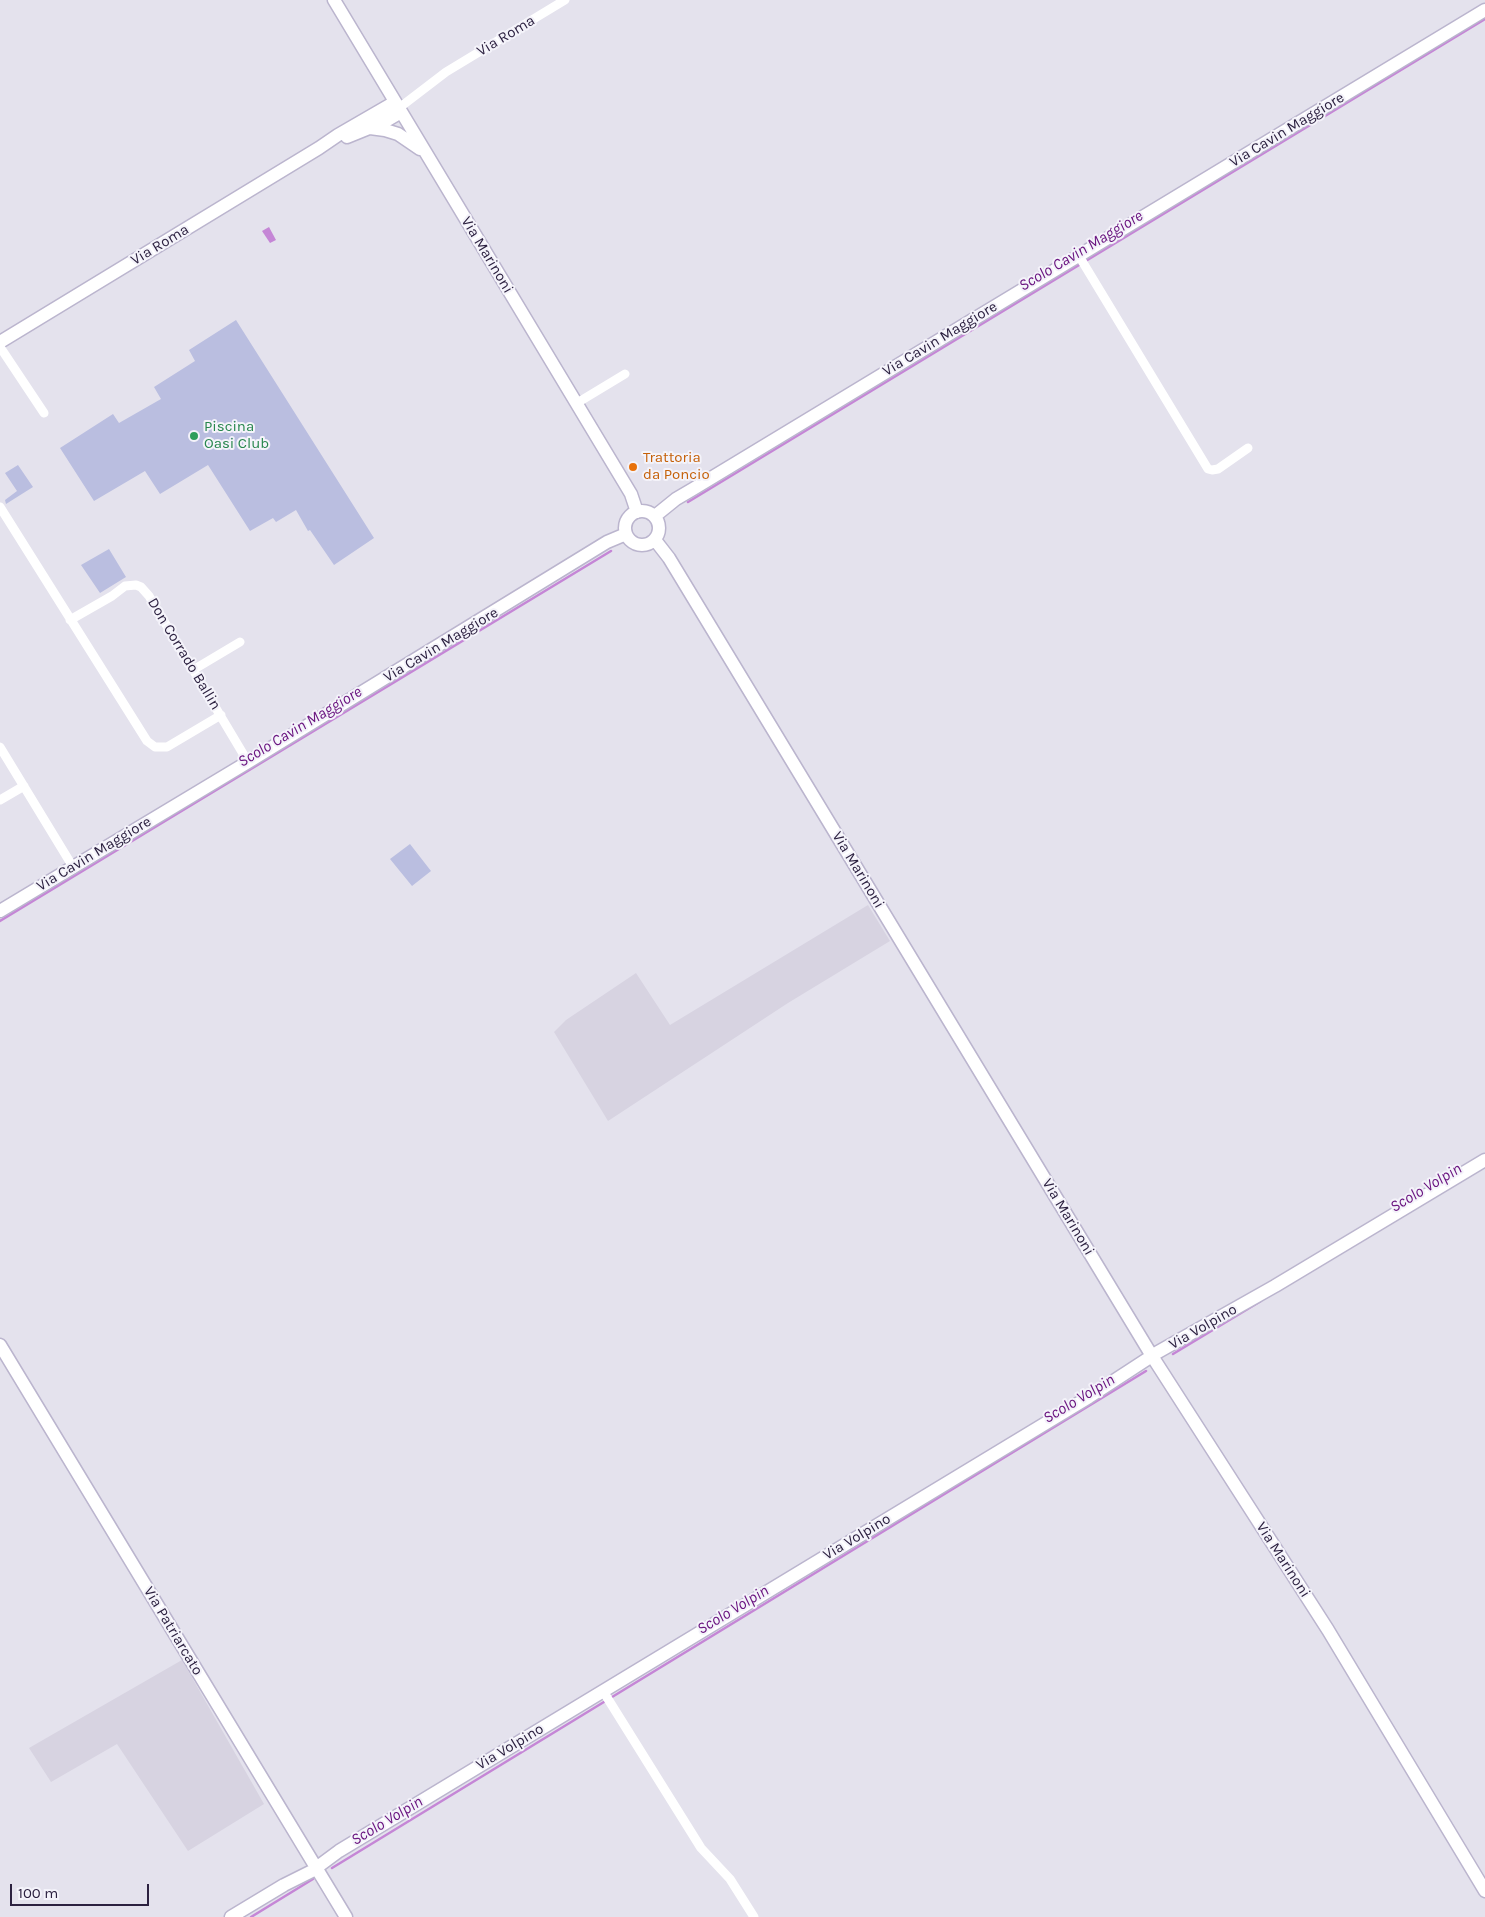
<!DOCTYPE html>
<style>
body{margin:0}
#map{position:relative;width:1485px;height:1917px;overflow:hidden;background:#e4e2ed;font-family:Karla,sans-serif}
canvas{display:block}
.scale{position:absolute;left:10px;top:1884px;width:139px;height:22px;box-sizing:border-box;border:2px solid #2c2140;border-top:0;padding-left:6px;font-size:15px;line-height:18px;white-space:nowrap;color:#2c2140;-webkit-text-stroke:4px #f4f3fa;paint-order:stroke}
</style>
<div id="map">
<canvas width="1485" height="1917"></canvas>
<div class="scale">100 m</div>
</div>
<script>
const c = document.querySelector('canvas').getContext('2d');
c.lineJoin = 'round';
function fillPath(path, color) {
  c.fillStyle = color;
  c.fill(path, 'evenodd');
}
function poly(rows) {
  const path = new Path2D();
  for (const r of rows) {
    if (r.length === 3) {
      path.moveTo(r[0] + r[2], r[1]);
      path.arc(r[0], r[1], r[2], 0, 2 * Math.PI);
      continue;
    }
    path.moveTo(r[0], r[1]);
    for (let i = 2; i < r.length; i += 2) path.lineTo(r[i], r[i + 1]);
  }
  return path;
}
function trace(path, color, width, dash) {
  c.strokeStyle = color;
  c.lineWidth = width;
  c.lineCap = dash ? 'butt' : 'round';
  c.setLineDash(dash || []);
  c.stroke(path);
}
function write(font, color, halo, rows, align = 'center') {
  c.font = font + ' Karla,sans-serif';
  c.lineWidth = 4;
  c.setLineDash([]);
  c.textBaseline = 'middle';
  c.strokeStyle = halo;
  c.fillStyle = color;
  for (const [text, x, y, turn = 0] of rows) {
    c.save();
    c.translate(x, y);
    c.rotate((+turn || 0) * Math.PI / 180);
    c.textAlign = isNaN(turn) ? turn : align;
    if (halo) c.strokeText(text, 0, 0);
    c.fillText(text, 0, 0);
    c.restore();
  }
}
fillPath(poly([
 [868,905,890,941,788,1003,608,1121,554,1032,566,1020,636,973,670,1025],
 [182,1660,264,1804,188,1851,117,1744,51,1782,29,1748]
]), '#d7d3e1');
fillPath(poly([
 [236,320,374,538,334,565,310,530,308,531,296,510,276,522,273,518,250,531,208,465,160,494,145,471,94,501,60,448,113,414,119,423,161,399,154,387,195,361,189,350],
 [18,465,33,487,6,504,5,500,17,491,5,473],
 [109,549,126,577,100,593,81,565],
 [410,844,431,871,412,886,390,859]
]), '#babee0');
fillPath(poly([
 [269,227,276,240,270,243,262,231]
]), '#c586d6');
trace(poly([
 [688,502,1485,19],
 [0,921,611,551],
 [1173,1354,1261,1301],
 [332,1868,1146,1371],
 [251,1917,313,1879]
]), '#c586d6', 2.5);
const secondary = poly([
 [334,0,631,494,637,512],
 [370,128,385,130,398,134,420,149],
 [347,137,384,122,401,112],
 [0,342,319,148,338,135,395,102],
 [642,528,17],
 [655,516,676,499,693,489,1485,10],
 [655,540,669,558,1152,1356,1328,1630,1485,1891],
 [0,911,248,762,607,542,626,534],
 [0,1345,346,1917],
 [231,1917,284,1885,312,1871,339,1851,1089,1397,1158,1352,1275,1286,1485,1160]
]);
trace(secondary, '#bbb5ce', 15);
trace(poly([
 [399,108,446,72,565,0],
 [1079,256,1208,469,1212,470,1218,469,1248,448],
 [0,347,44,413],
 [577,403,625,374],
 [0,507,147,741,155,747,167,747,221,715],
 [70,620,112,596,125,586,136,585,141,587,149,596,248,762],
 [193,670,240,642],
 [0,747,73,867],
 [0,800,24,786],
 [603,1691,701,1848,730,1879,754,1917]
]), '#fff', 9);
trace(secondary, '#fff', 12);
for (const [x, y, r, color] of [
 [194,436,5,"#2e9e5b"],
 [633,467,5,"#e8710a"]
]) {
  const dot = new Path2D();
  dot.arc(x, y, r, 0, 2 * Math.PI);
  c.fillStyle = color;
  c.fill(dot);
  trace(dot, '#f4f3fa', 2);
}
write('15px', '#2c2140', '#f4f3fa', [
 ["Via Roma",506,36,-31],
 ["Via Cavin Maggiore",1287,130,-31],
 ["Via Roma",160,245,-31],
 ["Via Marinoni",487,255,59],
 ["Via Cavin Maggiore",940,339,-31],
 ["Via Cavin Maggiore",441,645,-31],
 ["Don Corrado Ballin",184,654,59],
 ["Via Cavin Maggiore",94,854,-31],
 ["Via Marinoni",858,870,59],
 ["Via Marinoni",1068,1217,59],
 ["Via Volpino",1203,1327,-30],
 ["Via Volpino",857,1537,-31],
 ["Via Marinoni",1283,1560,57],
 ["Via Patriarcato",173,1631,59],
 ["Via Volpino",510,1747,-31]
]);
write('15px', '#27864d', '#f4f3fa', [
 ["Piscina",204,427],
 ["Oasi Club",204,444]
], 'left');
write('15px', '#c56008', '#f4f3fa', [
 ["Trattoria",643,458],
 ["da Poncio",643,475]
], 'left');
write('italic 16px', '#6b1681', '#f4f3fa', [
 ["Scolo Cavin Maggiore",1081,251,-31],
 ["Scolo Cavin Maggiore",300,727,-31],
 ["Scolo Volpin",1426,1188,-31],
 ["Scolo Volpin",1079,1399,-31],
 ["Scolo Volpin",733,1610,-31],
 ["Scolo Volpin",387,1821,-31]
]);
</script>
